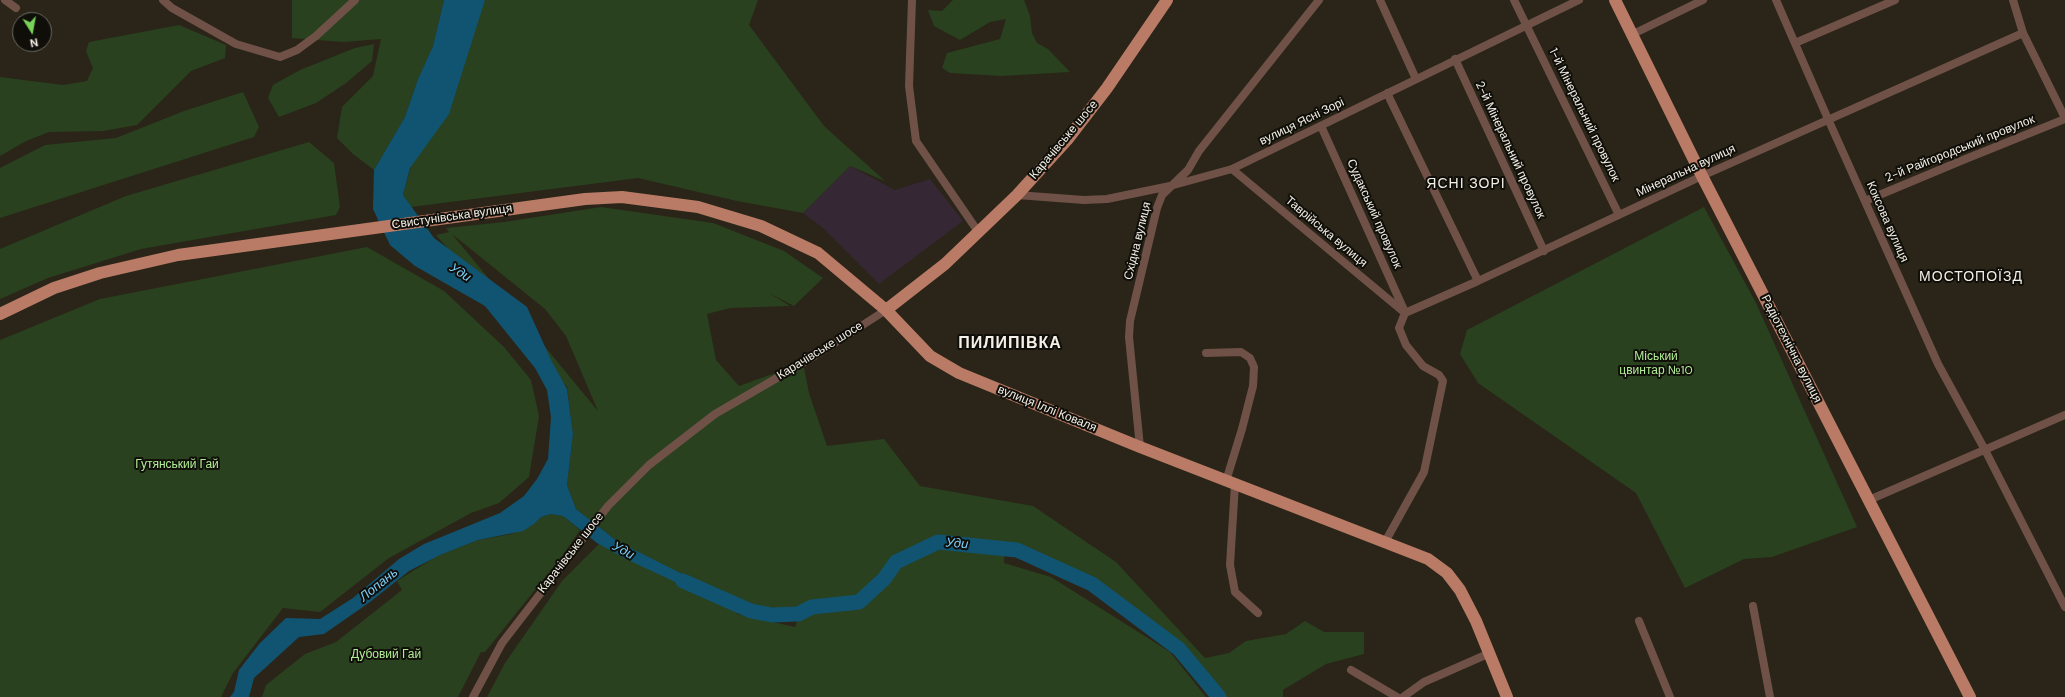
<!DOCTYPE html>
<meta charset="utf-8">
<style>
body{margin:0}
#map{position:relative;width:2065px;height:697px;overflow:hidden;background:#2a2518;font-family:"DM Sans",sans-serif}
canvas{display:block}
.north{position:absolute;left:12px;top:12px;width:40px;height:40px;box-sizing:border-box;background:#100e09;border:1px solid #6b6862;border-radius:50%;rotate:169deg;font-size:11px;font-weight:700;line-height:16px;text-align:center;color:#f3f0e7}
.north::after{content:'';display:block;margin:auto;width:14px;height:18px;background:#78d259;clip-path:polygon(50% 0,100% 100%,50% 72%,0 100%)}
</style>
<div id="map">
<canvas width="2065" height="697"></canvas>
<div class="north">N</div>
</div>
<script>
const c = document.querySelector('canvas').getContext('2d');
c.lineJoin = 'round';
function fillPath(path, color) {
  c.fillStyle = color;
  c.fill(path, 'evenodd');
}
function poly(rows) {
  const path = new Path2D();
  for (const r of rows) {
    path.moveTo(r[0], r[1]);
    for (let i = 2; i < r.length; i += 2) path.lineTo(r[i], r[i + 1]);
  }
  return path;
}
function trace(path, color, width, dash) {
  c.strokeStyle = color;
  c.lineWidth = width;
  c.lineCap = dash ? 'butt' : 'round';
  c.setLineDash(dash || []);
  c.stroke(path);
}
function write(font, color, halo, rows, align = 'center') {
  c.font = font + ' "DM Sans",sans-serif';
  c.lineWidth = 4;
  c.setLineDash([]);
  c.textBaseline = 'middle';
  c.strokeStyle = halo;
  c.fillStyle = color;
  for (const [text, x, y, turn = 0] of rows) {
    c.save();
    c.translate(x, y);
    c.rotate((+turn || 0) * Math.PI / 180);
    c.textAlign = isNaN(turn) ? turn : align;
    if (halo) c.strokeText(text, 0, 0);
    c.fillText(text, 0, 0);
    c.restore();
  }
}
fillPath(poly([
 [850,166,895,190,930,179,963,221,879,284,823,228,803,213]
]), '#362734');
fillPath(poly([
 [292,0,444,0,433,46,418,79,405,117,374,170,353,154,337,138,342,107,373,76,381,39,343,42,292,38],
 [482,0,758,0,749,25,824,126,885,181,850,166,803,213,737,201,638,178,411,207,403,195,411,166],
 [953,0,1024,0,1030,16,1032,33,1037,43,1048,49,1070,72,1002,76,950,73,942,68,947,53,1000,39,1006,19,990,22,960,40,934,26,928,10,942,11],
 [179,25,226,45,225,58,191,71,137,125,103,131,49,132,26,141,0,156,0,77,63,85,87,81,93,68,86,51,89,42],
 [374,44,372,61,346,83,316,103,279,117,268,98,273,85,300,70,355,48],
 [243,92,259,127,254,137,0,218,0,168,45,145,116,138,184,111],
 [309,142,334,163,340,207,336,215,141,249,48,278,0,299,0,249,126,196],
 [601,207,713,223,784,251,823,278,794,306,769,293,790,306,730,308,707,314,716,360,739,386,803,363,809,393,827,446,884,439,920,486,1033,506,1116,562,1205,658,1229,653,1246,641,1286,634,1305,621,1324,632,1364,632,1364,654,1326,664,1283,690,1283,697,1226,697,1172,636,1106,588,1005,544,1004,563,1051,577,1170,652,1206,697,487,697,505,663,562,581,599,544,740,609,737,614,795,627,803,606,792,609,767,610,732,601,617,541,576,509,567,485,573,434,567,387,436,235,449,232,446,228,504,222],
 [452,234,545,309,566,336,598,411],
 [971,539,1003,544,897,550,919,548],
 [874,577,860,605,804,605,814,601,843,600,865,592],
 [1704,207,1756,303,1857,527,1772,557,1744,559,1685,588,1636,493,1478,383,1460,354,1467,330],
 [367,247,444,291,504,347,531,380,539,416,529,477,499,503,471,513,389,558,320,612,283,608,233,673,221,697,0,697,0,340,100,299],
 [551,514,563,516,580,530,563,555,485,652,481,652,458,697,262,697,266,685,305,654,336,642,402,590,397,581,437,556,478,540,512,534,534,524,541,517]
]), '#29411e');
fillPath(poly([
 [444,0,485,0,449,114,410,168,403,195,434,238,527,307,552,362,567,389,573,434,567,485,576,509,617,541,700,583,703,595,626,559,597,543,563,516,551,514,541,517,534,524,523,531,478,540,440,555,409,571,370,602,324,634,299,637,254,678,249,697,230,697,234,692,239,670,260,643,286,618,320,619,353,598,399,559,424,544,500,513,524,496,537,479,548,459,551,417,547,390,535,368,485,306,415,266,390,245,373,209,374,170,405,117,418,79,433,46]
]), '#115472');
trace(poly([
 [683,581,751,611,772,615,798,614,812,607,859,602,884,579,896,562,938,542,1017,550,1092,584,1179,649,1219,697]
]), '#115472', 15);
trace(poly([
 [5,0,16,8],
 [163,0,172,8,236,44,280,57,297,50,316,36,355,0],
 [912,0,909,86,916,141,979,233],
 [1380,0,1416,79],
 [1514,0,1619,215],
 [1776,0,1828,119,1938,364,1985,450,2065,607],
 [2013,0,2023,33,2065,118],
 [1631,35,1703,0],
 [1795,43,1895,0],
 [1455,59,1544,251],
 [1387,93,1478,281],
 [1321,126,1404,310],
 [1232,169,1405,313],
 [1017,195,1084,200,1107,199,1170,186,1232,169,1579,0],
 [1865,201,1963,160,2065,119],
 [1206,353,1241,352,1250,358,1254,367,1253,386,1242,429,1226,481],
 [1140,447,1129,337,1130,321,1157,208,1162,195,1188,170,1199,151,1319,0],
 [1235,484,1230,565,1235,592,1258,613],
 [1869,500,2065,415],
 [1385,542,1424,472,1443,381,1439,375,1423,366,1406,345,1399,328,1405,313,1478,281,1702,176,2023,33],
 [1753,606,1770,697],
 [1639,621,1670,697],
 [1351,670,1397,697],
 [473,697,502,643,608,506,649,465,715,414,813,357,886,310],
 [1403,697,1424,682,1490,653]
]), '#705147', 8);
trace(poly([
 [1615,0,1702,176,1970,697],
 [886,310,945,264,1017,195,1067,140,1107,88,1167,0],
 [0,314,54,288,100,273,178,255,585,199,622,197,698,207,761,226,818,253,886,310,930,356,959,373,1140,447,1428,559,1447,573,1460,590,1476,621,1507,697]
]), '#b97b66', 12);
write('12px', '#f3f0e7', '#100e09', [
 ["1-й Мінеральний провулок",1584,115,64],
 ["вулиця Ясні Зорі",1302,122,-26],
 ["Карачівське шосе",1064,140,-50],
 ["2-й Райгородський провулок",1960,149,-22],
 ["2-й Мінеральний провулок",1510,150,65],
 ["Мінеральна вулиця",1686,171,-25],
 ["Судакський провулок",1374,214,66],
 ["Свистунівська вулиця",452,217,-8],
 ["Коксова вулиця",1887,222,66],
 ["Таврійська вулиця",1326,232,40],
 ["Східна вулиця",1138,241,-76],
 ["Радіотехнічна вулиця",1791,349,63],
 ["Карачівське шосе",820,351,-32],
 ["вулиця Іллі Коваля",1047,409,22],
 ["Карачівське шосе",571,553,-52]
]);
write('12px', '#b1ed96', '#100e09', [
 ["Міський",1656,357],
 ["цвинтар №10",1656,371],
 ["Гутянський Гай",177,465],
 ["Дубовий Гай",386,655]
]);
write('italic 13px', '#7acffc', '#100e09', [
 ["Уди",460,273,33],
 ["Уди",957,544,5],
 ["Уди",623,551,28],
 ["Лопань",379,585,-39]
]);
c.letterSpacing = '1px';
write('14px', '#f3f0e7', '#100e09', [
 ["ЯСНІ ЗОРІ",1466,184],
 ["МОСТОПОЇЗД",1971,277]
]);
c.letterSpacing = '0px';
c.letterSpacing = '1px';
write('bold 16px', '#f3f0e7', '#100e09', [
 ["ПИЛИПІВКА",1010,344]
]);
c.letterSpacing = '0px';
</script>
